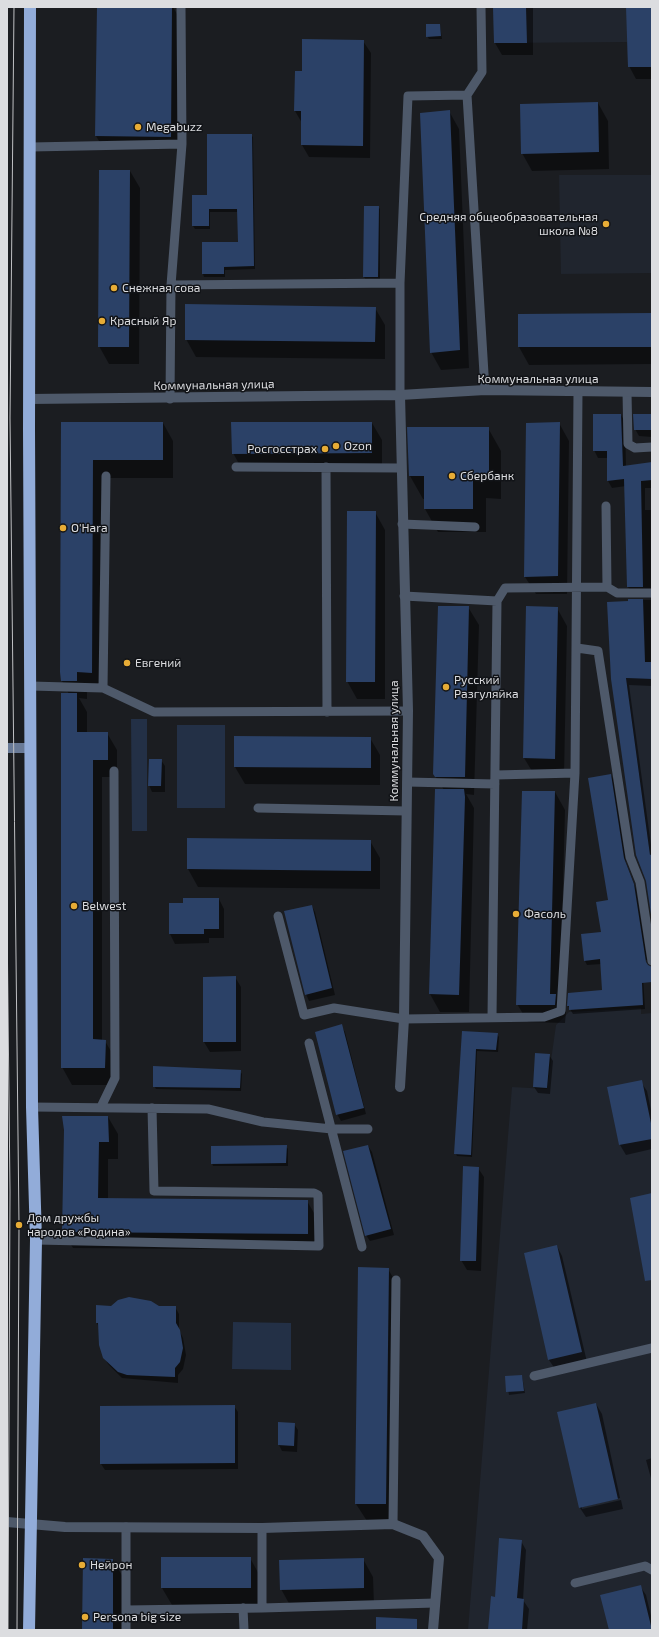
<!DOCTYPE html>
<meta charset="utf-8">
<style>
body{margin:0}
#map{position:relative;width:659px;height:1637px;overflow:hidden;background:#1b1d21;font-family:"Exo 2",sans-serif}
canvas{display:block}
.frame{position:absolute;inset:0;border:8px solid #dcdde0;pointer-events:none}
</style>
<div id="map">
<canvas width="659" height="1637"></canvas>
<div class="frame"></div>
</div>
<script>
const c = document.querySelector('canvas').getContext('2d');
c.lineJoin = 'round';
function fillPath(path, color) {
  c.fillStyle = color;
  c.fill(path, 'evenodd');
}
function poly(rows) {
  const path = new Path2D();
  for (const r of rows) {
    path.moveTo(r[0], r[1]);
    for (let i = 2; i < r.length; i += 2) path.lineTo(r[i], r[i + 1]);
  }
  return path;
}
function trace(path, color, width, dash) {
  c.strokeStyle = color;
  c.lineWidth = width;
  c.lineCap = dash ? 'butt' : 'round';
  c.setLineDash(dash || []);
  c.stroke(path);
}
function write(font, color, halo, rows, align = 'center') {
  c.font = font + ' "Exo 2",sans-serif';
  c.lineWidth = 3;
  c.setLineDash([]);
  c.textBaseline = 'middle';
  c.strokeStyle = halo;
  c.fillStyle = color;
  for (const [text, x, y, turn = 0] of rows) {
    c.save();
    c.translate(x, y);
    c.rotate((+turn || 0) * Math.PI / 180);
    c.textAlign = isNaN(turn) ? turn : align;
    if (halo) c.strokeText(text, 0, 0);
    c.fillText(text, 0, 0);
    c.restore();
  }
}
fillPath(poly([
 [493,7,652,7,652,67,628,67,627,42,494,43],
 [559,175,652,175,652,273,561,274],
 [626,678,652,679,652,854,650,855],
 [641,1008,641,1014,652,1013,652,1630,468,1630,512,1087,547,1089,556,1025,569,1012]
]), '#20252e');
fillPath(poly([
 [131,719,147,719,147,831,132,831],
 [177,725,225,725,225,808,177,808],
 [233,1322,291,1323,291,1370,232,1369]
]), '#233046');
fillPath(poly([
 [98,7,173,7,177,14,177,147,102,146,96,136],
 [494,7,533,7,533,55,502,55,495,43],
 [628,7,652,7,652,79,636,79,629,66],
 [440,25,442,39,429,39,427,36],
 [363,41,371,53,370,158,309,157,302,145,302,123,295,111,303,72],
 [598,103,608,121,609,169,532,171,522,153],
 [449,111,459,129,469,368,441,370,431,352],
 [251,135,253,137,255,269,225,270,225,277,204,277,203,274,239,243,238,212,210,212,210,229,195,229,193,226,208,196],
 [130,171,140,188,139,364,109,364,99,346],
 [365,207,378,207,380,209,380,280,366,280,364,277],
 [375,308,385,325,385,359,196,357,186,339],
 [652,314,652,364,529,365,519,347,519,315],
 [621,415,625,422,626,466,652,463,652,488,645,488,645,510,652,510,652,594,632,594,628,587,626,486,612,488,608,481,608,458,598,458,594,450],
 [652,415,652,437,639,436,635,429],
 [62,423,163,423,173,441,173,478,102,478,102,690,87,690,87,699,79,698,87,712,87,733,107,733,117,750,117,777,102,777,102,1041,105,1041,115,1058,115,1085,72,1085,62,1067,69,694,62,681],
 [372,423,382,440,382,470,243,471,233,453],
 [559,423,569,441,567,594,536,594,525,577],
 [488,428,501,451,501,499,486,498,486,532,438,532,425,509,425,499,423,499,410,476],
 [375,512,385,530,385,699,357,699,347,681],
 [629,600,652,600,652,686,629,685,652,852,652,914,608,603,629,602],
 [468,607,479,625,474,795,466,794,474,808,469,1012,440,1012,430,994,444,790,434,774],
 [557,608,567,626,564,776,535,776,524,758],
 [370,738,380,755,380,785,245,784,235,767],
 [161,760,165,766,165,792,152,792,149,785],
 [611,775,613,779,626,863,636,889,647,960,642,961,645,1009,573,1014,568,1006,603,991,602,964,587,965,585,961,602,933,609,901],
 [555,792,565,810,560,1003,566,1012,565,1023,528,1022,517,1004],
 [188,839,370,841,380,858,380,889,198,887,188,869],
 [219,899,224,909,224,938,209,938,209,943,175,944,170,934,184,904],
 [312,906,315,912,335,995,309,1001,306,994],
 [235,977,241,987,241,1051,210,1052,204,1042,204,978],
 [341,1025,345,1032,366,1114,341,1121,337,1114],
 [463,1032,497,1034,499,1037,498,1052,477,1051,472,1157,457,1156,456,1154],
 [549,1055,553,1061,550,1094,538,1093,534,1087],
 [240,1071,242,1074,241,1091,156,1089,154,1086],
 [641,1082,647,1091,652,1115,652,1149,626,1155,620,1145,608,1088],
 [108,1117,118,1134,118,1159,108,1159,108,1200,307,1201,317,1218,317,1250,73,1248,63,1231],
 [286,1146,288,1149,288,1166,213,1166,212,1163],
 [368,1146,372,1152,394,1235,370,1241,366,1235],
 [478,1168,484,1177,481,1271,467,1270,461,1260],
 [557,1246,562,1256,587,1362,555,1369,549,1360,525,1253],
 [388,1269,398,1286,396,1522,367,1521,356,1504],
 [112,1307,175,1307,179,1314,179,1330,183,1338,186,1355,183,1369,178,1375,178,1383,122,1378,108,1364,104,1357,99,1328,97,1323],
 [522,1376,525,1393,509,1395,506,1377],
 [596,1404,602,1414,620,1498,582,1507,582,1509,621,1500,623,1509,586,1517,580,1508,559,1413],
 [234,1406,238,1412,238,1469,105,1470,101,1464,101,1407],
 [279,1424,294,1424,298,1430,297,1452,282,1451,279,1445],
 [652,1458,652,1482,646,1460],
 [521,1541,526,1550,523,1600,529,1609,527,1630,489,1630,496,1598],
 [250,1558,260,1576,260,1605,172,1605,162,1588],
 [363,1559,373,1577,374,1605,291,1607,281,1589],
 [113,1560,123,1577,123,1630,83,1630],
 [640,1586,646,1595,652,1620,652,1630,610,1630]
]), '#0007');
fillPath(poly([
 [97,7,172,7,171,137,95,136],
 [493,7,526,7,527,43,494,43],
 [626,7,652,7,652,67,628,67],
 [426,24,440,24,441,36,426,37],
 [302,39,364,40,363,146,301,145,301,111,294,111,295,71,302,71],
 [598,102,599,152,521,154,520,104],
 [450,110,460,350,430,353,420,113],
 [207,134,252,134,254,266,224,267,224,274,202,274,202,242,238,242,237,209,209,209,209,226,192,226,192,195,207,195],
 [99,170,130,170,129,347,98,347],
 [364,206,379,206,378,277,363,277],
 [185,304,376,307,375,342,185,340],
 [652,313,652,347,518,347,518,314],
 [593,414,621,414,623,466,652,462,652,480,641,481,643,587,627,587,624,479,607,481,607,451,593,451],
 [633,414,652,414,652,430,634,430],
 [61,422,163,422,163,460,93,460,92,673,77,672,77,681,61,681,60,672],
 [231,422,372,422,372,453,232,454],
 [560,422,558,576,524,577,526,423],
 [407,427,489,427,489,476,473,476,473,509,424,509,424,476,409,476],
 [347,511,376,511,375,682,346,682],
 [628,599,643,599,645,662,652,662,652,679,626,678,650,855,652,854,652,921,646,881,636,855,611,679,607,602,628,601],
 [438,606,469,606,465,777,435,777,433,774],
 [526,606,558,607,555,759,523,758],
 [61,693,77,693,77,732,108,732,108,760,93,760,93,1039,106,1040,105,1068,61,1068],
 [234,736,371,737,371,768,234,767],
 [149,759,162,759,161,786,148,786],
 [611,774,624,858,634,884,646,962,648,965,652,967,652,982,642,983,643,1005,569,1010,569,1006,567,1006,568,993,602,990,600,959,584,961,581,934,601,932,596,902,608,900,588,778],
 [435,789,464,789,465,797,459,995,429,994],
 [522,791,555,791,550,994,556,994,555,1005,516,1005],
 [187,838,371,840,371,871,187,869],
 [183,898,219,898,219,929,204,929,204,934,169,934,169,903,183,903],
 [312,905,332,988,305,995,284,911],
 [236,976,236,1042,203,1042,203,977],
 [342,1024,364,1108,336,1115,315,1032],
 [462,1031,498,1033,496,1050,476,1049,471,1155,454,1154],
 [535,1053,550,1054,547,1088,533,1087],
 [153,1066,241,1070,240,1088,153,1087],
 [642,1080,652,1128,652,1139,619,1145,607,1087],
 [62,1116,108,1116,109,1142,99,1142,98,1198,308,1200,308,1234,62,1232,64,1130],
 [287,1145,286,1163,211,1164,211,1146],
 [368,1145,391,1229,365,1236,343,1151],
 [463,1166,479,1167,476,1261,460,1261],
 [652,1193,652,1280,645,1281,630,1198],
 [557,1245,582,1352,548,1360,524,1253],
 [358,1267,389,1268,386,1504,355,1504],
 [129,1297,151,1301,159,1306,176,1306,176,1323,180,1330,183,1348,180,1362,175,1368,175,1377,127,1375,118,1372,103,1358,99,1345,98,1323,96,1323,96,1305,111,1306,118,1300],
 [522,1375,524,1391,506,1392,505,1376],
 [596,1403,618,1499,579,1508,557,1412],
 [235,1405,235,1463,100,1464,100,1406],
 [278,1422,295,1423,294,1446,278,1445],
 [499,1538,522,1540,517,1598,524,1599,522,1630,488,1630,491,1596,495,1597],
 [161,1557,251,1557,251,1588,161,1588],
 [83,1558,113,1559,113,1630,82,1630],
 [364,1558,364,1588,280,1590,279,1560],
 [641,1585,652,1630,609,1630,600,1595],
 [376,1617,417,1619,417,1630,376,1630]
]), '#2b4167');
trace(poly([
 [481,7,482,72,467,95,485,390],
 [31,147,182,144],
 [171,285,400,283],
 [627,392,628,444,635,448,652,447],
 [400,395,400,283,408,96,467,95],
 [170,399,171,285,182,144,181,7],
 [236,467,400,468],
 [326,467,327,712],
 [402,524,475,527],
 [607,587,617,593,652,593],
 [404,596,497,601,505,588,607,587,606,506],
 [577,648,598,651,630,857,640,882,652,961],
 [31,686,103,688,154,712,408,711],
 [103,688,106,476],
 [496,775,575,773],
 [407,782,495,784],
 [258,808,406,811],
 [278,916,304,1015,334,1008,404,1019,544,1017,561,1011,575,773,578,392],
 [492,1017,497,601],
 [309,1043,362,1247],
 [32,1107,208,1109,263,1122,332,1129,368,1129],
 [101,1107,115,1078,114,771],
 [36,1240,319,1246,318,1195,314,1193,154,1191,152,1108],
 [534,1376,652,1348],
 [393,1524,396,1280],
 [126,1527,126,1630],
 [262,1528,262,1608],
 [575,1583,645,1566,652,1570],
 [243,1608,244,1630],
 [126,1610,262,1608,435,1603]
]), '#4e596a', 9);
trace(poly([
 [400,395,408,711,404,1019,400,1087],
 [29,399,400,395,485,390,652,392],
 [7,1522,65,1527,262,1528,393,1524,423,1536,439,1558,433,1630]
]), '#4e596a', 10);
trace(poly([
 [7,748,31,748]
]), '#697a97', 10);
trace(poly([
 [29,1630,36,1240,32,1107,29,428,30,7]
]), '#92acd9', 12);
trace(poly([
 [14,7,10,418,19,1225,17,1630],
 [7,916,10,1192,8,1630]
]), '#c0c1c4', 1);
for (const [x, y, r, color] of [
 [138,127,4,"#e7ac36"],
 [606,224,4,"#e7ac36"],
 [114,288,4,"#e7ac36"],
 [102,321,4,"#e7ac36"],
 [336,446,4,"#e7ac36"],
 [325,449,4,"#e7ac36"],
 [452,476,4,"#e7ac36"],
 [63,528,4,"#e7ac36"],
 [127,663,4,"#e7ac36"],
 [446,687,4,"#e7ac36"],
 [74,906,4,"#e7ac36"],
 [516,914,4,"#e7ac36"],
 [19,1225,4,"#e7ac36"],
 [82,1565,4,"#e7ac36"],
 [85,1617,4,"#e7ac36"]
]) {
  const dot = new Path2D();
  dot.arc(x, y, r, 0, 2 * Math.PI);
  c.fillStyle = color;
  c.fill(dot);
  trace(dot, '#121418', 1.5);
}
write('12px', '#dcdde0', '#121418', [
 ["Megabuzz",146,127],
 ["Средняя общеобразовательная",598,217,"right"],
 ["школа №8",598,231,"right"],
 ["Снежная сова",122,288],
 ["Красный Яр",110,321],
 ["Ozon",344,446],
 ["Росгосстрах",317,449,"right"],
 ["Сбербанк",460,476],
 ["O'Hara",71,528],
 ["Евгений",135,663],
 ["Русский",454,680],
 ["Разгуляйка",454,694],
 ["Belwest",82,906],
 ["Фасоль",524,914],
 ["Дом дружбы",27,1218],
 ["народов «Родина»",27,1232],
 ["Нейрон",90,1565],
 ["Persona big size",93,1617]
], 'left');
write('12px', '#dcdde0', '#121418', [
 ["Коммунальная улица",538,379],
 ["Коммунальная улица",214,385,-1],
 ["Коммунальная улица",394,741,-90]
]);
</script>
